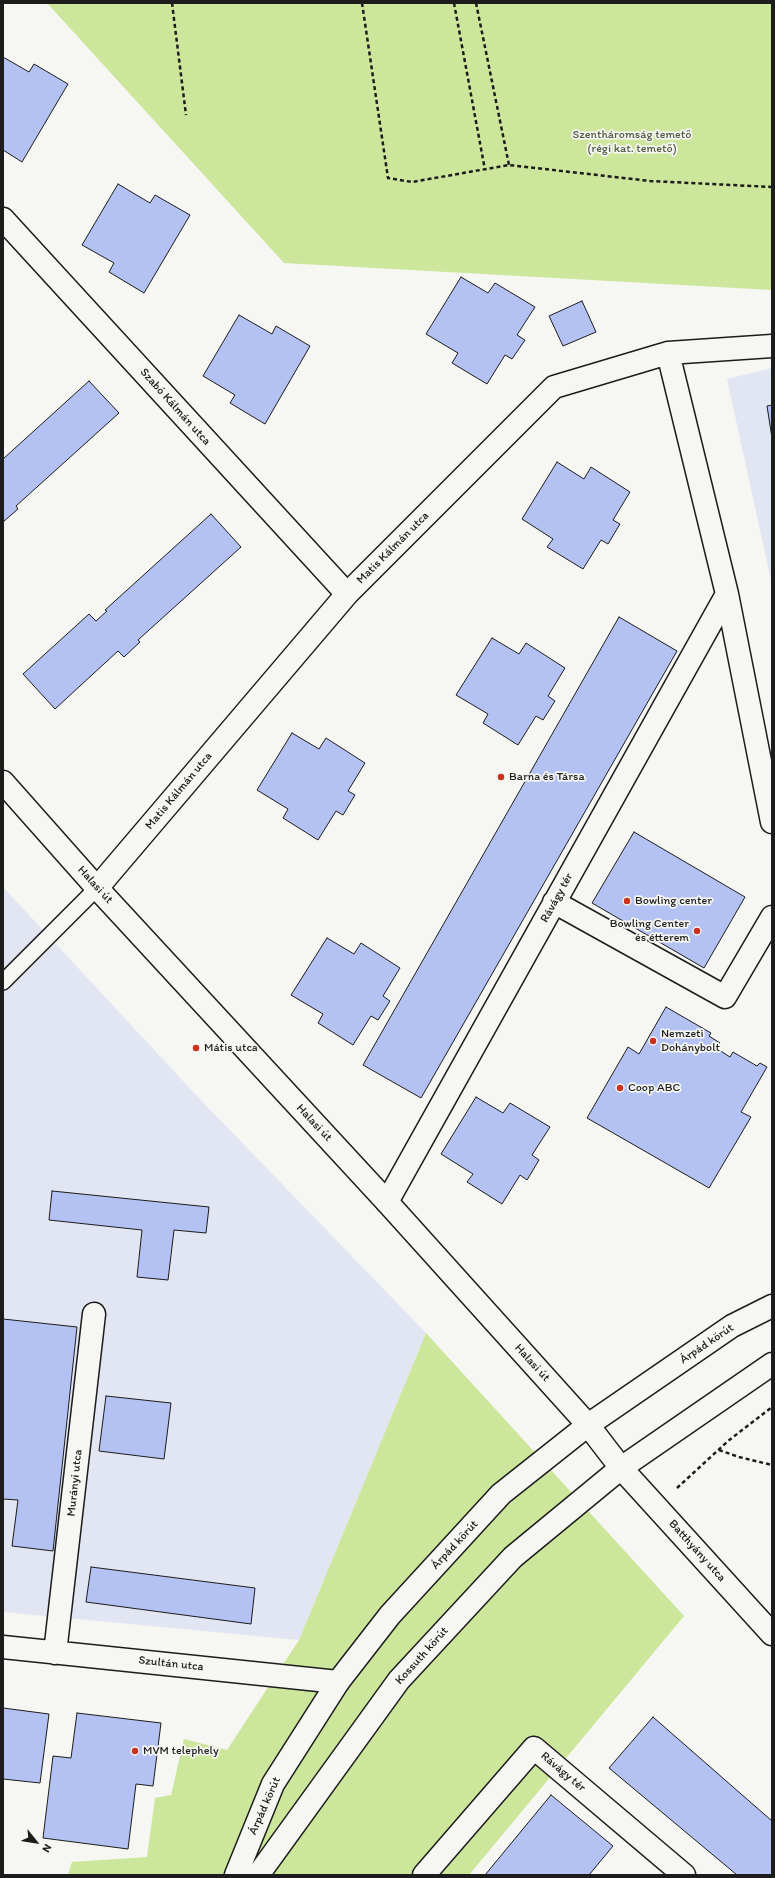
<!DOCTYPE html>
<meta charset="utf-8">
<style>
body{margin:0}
#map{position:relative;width:775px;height:1878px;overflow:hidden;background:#f6f6f2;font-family:Itim,sans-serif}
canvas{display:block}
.frame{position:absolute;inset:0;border:4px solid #1c1c1c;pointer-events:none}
.north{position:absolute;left:16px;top:1822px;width:40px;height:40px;-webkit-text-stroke:3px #f6f6f2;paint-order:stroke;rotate:120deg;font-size:11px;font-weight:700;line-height:16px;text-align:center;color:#1c1c1c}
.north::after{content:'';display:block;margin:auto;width:14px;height:18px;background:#1c1c1c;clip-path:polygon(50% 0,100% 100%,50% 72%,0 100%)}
</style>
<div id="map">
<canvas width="775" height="1878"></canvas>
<div class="frame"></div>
<div class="north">N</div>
</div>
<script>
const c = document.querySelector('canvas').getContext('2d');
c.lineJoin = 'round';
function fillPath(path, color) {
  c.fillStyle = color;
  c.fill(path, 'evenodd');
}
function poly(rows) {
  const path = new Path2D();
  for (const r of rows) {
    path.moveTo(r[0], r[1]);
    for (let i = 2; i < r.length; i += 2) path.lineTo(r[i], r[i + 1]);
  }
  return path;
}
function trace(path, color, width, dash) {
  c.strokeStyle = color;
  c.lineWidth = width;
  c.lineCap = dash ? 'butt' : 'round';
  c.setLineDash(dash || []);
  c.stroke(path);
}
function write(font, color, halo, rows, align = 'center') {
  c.font = font + ' Itim,sans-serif';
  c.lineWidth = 3.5;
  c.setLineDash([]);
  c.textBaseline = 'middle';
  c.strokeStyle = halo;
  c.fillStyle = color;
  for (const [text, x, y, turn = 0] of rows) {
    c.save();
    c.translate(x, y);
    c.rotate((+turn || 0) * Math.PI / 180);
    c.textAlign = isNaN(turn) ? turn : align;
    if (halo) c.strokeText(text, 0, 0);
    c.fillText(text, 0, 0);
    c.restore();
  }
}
fillPath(poly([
 [772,368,772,585,727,379],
 [3,887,196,1095,426,1333,299,1640,3,1612]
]), '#e2e6f2');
fillPath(poly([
 [47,3,772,3,772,290,284,263],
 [426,1333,684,1616,469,1875,68,1875,72,1862,147,1857,155,1798,171,1795,184,1739,227,1750,299,1640]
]), '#cce69c');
const building = poly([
 [3,57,29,72,34,64,68,84,22,162,3,150,3,57],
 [118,184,150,203,155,195,190,215,144,293,109,272,114,263,82,245,118,184],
 [461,277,488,293,495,283,535,307,517,335,525,340,512,359,505,355,487,384,452,363,458,353,426,334,461,277],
 [582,301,596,332,563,346,549,316,582,301],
 [239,315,272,334,276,326,310,346,265,424,230,403,235,395,203,376,239,315],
 [89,381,119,413,16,506,18,509,3,522,3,459,89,381],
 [772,405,772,438,767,406,772,405],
 [557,462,584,479,591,467,630,492,613,520,620,524,608,544,601,540,583,569,547,547,553,539,522,519,557,462],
 [211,514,241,547,138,640,140,642,124,657,118,651,55,709,23,674,89,614,96,621,107,611,105,610,211,514],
 [619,617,677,651,421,1098,363,1065,619,617],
 [492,638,519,654,526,643,565,668,548,696,555,701,543,720,536,716,518,745,483,723,488,714,456,695,492,638],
 [292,733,319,749,326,738,365,763,348,791,355,795,343,815,336,811,318,840,283,818,288,809,257,790,292,733],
 [634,832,745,897,704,968,592,903,634,832],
 [327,938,354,954,361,943,400,968,383,996,390,1001,378,1020,371,1016,353,1045,318,1023,323,1014,291,995,327,938],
 [666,1007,711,1033,709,1036,720,1043,716,1048,730,1057,733,1052,757,1066,760,1063,767,1067,741,1112,751,1117,709,1188,587,1118,628,1047,639,1054,666,1007],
 [476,1097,503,1113,510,1103,550,1127,532,1155,539,1160,527,1180,520,1175,502,1204,467,1182,473,1174,441,1154,476,1097],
 [52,1191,209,1207,206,1233,174,1230,168,1280,137,1277,142,1230,49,1220,52,1191],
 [3,1319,77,1327,53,1551,12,1546,18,1500,3,1499,3,1319],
 [106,1396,171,1403,164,1459,99,1451,106,1396],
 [91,1567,255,1588,251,1624,86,1602,91,1567],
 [3,1708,49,1714,40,1783,3,1779,3,1708],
 [77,1713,161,1723,153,1786,136,1784,128,1849,43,1838,53,1756,71,1758,77,1713],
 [653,1717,772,1821,772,1875,737,1875,609,1768,653,1717],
 [551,1795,613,1846,589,1875,485,1875,551,1795]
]);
fillPath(building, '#b3c2f2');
trace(building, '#1c1c1c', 1);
const service = poly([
 [3,982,97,888]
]);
const minor = poly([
 [3,219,347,594],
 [668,353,727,594,772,822],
 [97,888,347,594,554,387,668,353,772,346],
 [554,902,725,997,772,917],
 [387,1202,727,594],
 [3,1647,338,1682],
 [55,1653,94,1314],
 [424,1875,534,1748,684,1875]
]);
const tertiary = poly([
 [621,1468,772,1634]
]);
const primary = poly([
 [3,782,97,888,387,1202,588,1425,621,1468],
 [236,1875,273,1784,338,1682,390,1615,501,1494,588,1425,732,1326,772,1306],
 [258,1875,399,1680,513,1557,621,1468,772,1364]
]);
trace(service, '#1c1c1c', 18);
trace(minor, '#1c1c1c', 25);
trace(tertiary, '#1c1c1c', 25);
trace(primary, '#1c1c1c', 25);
trace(poly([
 [172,3,186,115],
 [362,3,388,178,412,182,509,165,650,181,772,187],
 [454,3,485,170],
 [476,3,509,165],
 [719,1450,739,1457,772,1465],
 [677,1488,728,1441,772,1407]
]), '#1c1c1c', 2.5, [4, 3]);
trace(service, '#f6f6f2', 15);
trace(minor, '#f6f6f2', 22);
trace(tertiary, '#f6f6f2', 22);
trace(primary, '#f6f6f2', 22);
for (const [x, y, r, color] of [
 [501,777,4,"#c8321e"],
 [627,901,4,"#c8321e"],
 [697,931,4,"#c8321e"],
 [653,1041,4,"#c8321e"],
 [196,1048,4,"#c8321e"],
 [620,1088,4,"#c8321e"],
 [135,1751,4,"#c8321e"]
]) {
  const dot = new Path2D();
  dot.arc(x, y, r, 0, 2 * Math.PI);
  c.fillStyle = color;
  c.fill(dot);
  trace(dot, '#f6f6f2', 1.5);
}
write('12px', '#515942', '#f6f6f2', [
 ["Szentháromság temető",632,135],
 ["(régi kat. temető)",632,149]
]);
write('12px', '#1c1c1c', '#f6f6f2', [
 ["Szabó Kálmán utca",175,407,48],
 ["Matis Kálmán utca",393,548,-45],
 ["Matis Kálmán utca",179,791,-50],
 ["Halasi út",95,885,48],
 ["Rávágy tér",557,898,-61],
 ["Halasi út",314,1123,47],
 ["Árpád körút",707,1344,-34],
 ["Halasi út",532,1363,48],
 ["Murányi utca",75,1483,-84],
 ["Árpád körút",455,1545,-47],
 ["Batthyány utca",697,1551,48],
 ["Kossuth körút",422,1656,-48],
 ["Szultán utca",171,1664,6],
 ["Rávágy tér",563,1772,40],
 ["Árpád körút",265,1806,-66]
]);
write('12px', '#1c1c1c', '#f6f6f2', [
 ["Barna és Társa",509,777],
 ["Bowling center",635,901],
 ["Bowling Center",689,924,"right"],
 ["és étterem",689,938,"right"],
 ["Nemzeti",661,1034],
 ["Dohánybolt",661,1048],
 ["Mátis utca",204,1048],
 ["Coop ABC",628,1088],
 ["MVM telephely",143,1751]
], 'left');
</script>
